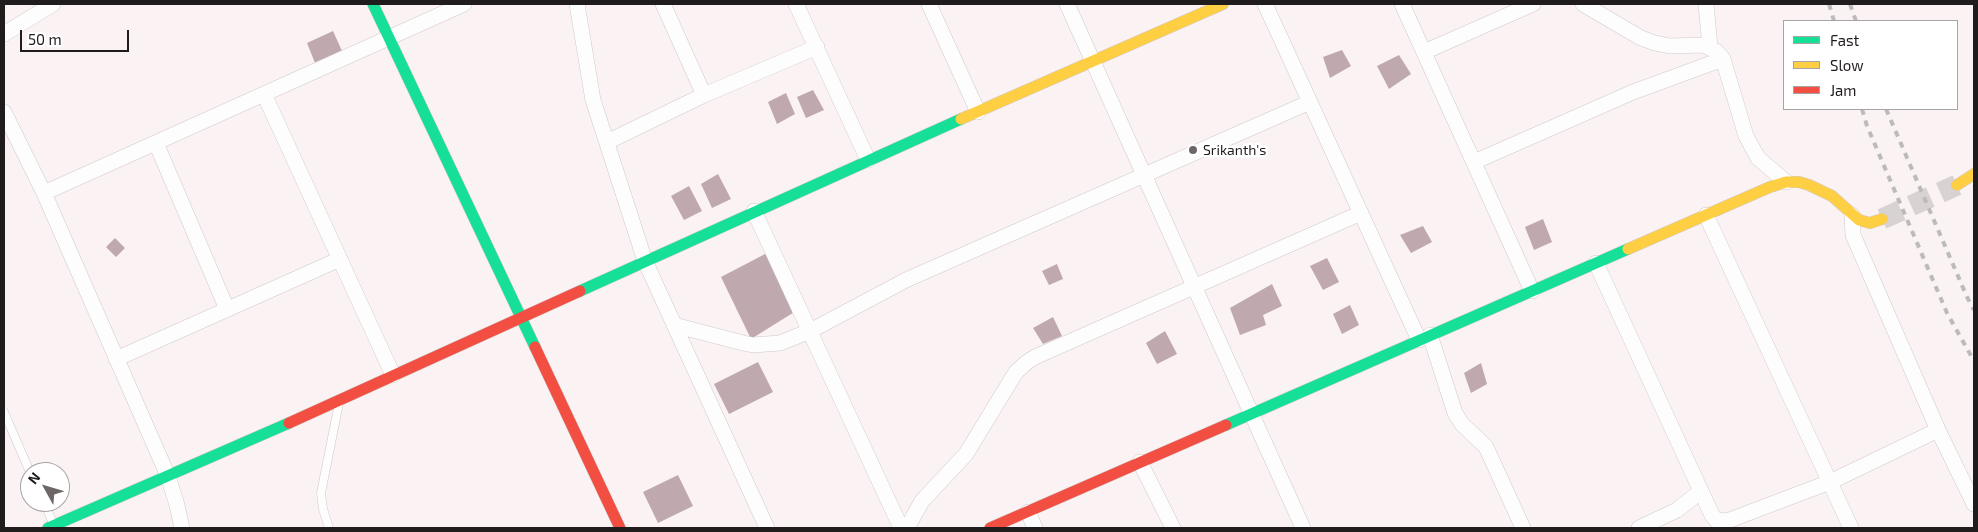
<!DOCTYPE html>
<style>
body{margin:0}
#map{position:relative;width:1978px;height:532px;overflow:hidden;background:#faf2f3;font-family:"Exo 2",sans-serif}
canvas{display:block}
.frame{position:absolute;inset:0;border:5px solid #201b1c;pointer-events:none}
.legend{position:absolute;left:1783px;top:20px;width:175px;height:90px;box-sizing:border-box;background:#fff;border:1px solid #a6a4a4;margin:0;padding:6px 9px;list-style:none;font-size:15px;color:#201b1c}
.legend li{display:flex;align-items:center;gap:10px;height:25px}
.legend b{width:25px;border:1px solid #a6a4a4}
.north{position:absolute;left:20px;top:462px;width:50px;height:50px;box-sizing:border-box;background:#fff;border:1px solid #a6a4a4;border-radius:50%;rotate:309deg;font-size:14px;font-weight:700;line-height:20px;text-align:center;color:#201b1c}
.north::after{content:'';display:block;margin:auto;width:18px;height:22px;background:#6c6667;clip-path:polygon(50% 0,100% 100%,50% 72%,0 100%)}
.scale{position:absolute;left:20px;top:30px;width:109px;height:22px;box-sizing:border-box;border:2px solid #201b1c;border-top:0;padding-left:6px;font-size:15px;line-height:18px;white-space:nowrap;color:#201b1c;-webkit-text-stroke:4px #fff;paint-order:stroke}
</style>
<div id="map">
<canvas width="1978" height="532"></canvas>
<div class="frame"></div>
<ul class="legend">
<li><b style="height:6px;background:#16e098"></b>Fast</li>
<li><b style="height:6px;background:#ffcf43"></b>Slow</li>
<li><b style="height:6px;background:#f24e42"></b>Jam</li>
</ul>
<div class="north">N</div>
<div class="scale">50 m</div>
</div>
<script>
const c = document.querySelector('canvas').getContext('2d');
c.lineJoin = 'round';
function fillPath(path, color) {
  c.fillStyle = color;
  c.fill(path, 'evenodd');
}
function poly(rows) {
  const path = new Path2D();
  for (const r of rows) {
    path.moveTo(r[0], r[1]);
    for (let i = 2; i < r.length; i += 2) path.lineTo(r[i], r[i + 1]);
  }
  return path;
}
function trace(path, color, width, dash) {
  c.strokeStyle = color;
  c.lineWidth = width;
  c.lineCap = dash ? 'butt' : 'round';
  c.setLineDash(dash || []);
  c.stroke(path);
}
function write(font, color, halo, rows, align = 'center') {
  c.font = font + ' "Exo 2",sans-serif';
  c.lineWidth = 5;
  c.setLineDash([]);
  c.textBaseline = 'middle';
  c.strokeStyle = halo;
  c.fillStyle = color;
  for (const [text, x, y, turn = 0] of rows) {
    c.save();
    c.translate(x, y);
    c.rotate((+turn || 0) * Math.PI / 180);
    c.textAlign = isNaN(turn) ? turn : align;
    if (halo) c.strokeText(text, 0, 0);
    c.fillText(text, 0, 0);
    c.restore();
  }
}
fillPath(poly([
 [333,31,342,51,315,63,307,43],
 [1342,50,1351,66,1330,78,1323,57],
 [1399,55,1411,74,1389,89,1377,66],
 [813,90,824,110,806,118,797,97],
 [786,93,795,114,777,124,768,102],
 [718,174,731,199,712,208,701,184],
 [689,186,702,211,684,220,671,196],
 [1543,219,1552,242,1534,250,1525,227],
 [1423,226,1432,242,1411,253,1400,235],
 [115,238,125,248,116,257,106,247],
 [767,253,796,311,751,339,721,277],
 [1327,258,1339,282,1323,290,1310,266],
 [1057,264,1063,279,1049,285,1042,271],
 [1272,284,1282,306,1263,315,1266,325,1240,335,1230,308],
 [1350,305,1359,325,1342,334,1333,314],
 [1053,317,1062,336,1043,344,1033,328],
 [1165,331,1177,354,1157,364,1146,343],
 [758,362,773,392,729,414,714,384],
 [1481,363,1487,384,1471,393,1464,373],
 [678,475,693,506,658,523,643,492]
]), '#bfa9ae');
trace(poly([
 [1882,219,1957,185]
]), '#d9d2d3', 21, [21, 11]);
const lane = poly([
 [4,412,30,472],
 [44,502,53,523],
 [329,528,323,509,321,493,339,403]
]);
const street = poly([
 [577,4,593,100,645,261,767,528],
 [663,4,704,95],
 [796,4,868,160],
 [929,4,978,112],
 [1067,4,1303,528],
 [1265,4,1419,340],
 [1402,4,1532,291],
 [1583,4,1641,38,1655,43,1670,46,1703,45,1716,51,1723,59,1746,136,1758,158,1786,182],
 [1706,4,1710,47],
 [4,34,53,4],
 [1424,52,1533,4],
 [264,94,393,375],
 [4,112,44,193,168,476,177,505,182,528],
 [607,142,704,95,817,47],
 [156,143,227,309],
 [1474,162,1633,92,1723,59],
 [44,193,464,4],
 [754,211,901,528],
 [1706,215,1851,528],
 [1852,215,1853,235,1938,430,1974,504],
 [1596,263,1712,515,1716,520,1727,521,1830,482,1938,430],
 [674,325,743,343,753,345,780,343,810,331,906,280,1310,102],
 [1430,335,1455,413,1462,424,1486,447,1523,528],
 [116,359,340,259],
 [1140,462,1173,528],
 [1028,512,1035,528],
 [907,528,922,501,966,454,1016,372,1027,362,1035,357,1361,213],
 [1639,528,1677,510,1701,491]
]);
const fast = poly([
 [373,4,535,347],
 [580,291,961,119],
 [1226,425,1628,249],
 [48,528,289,423]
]);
const slow = poly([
 [961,119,1223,4],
 [1957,185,1974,174],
 [1628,249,1770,187,1786,182,1799,182,1809,185,1832,196,1859,220,1870,223,1882,219]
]);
const jam = poly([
 [535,347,620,528],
 [289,423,580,291],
 [990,528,1226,425]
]);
trace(lane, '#cfc9ca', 9);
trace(street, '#cfc9ca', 16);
trace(fast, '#cfc9ca', 12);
trace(slow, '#cfc9ca', 12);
trace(jam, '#cfc9ca', 12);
trace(lane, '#fefdfd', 8);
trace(street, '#fefdfd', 15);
trace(fast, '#16e098', 11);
trace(slow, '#ffcf43', 11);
trace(jam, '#f24e42', 11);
trace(poly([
 [1829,4,1834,21],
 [1850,4,1856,21],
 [1862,109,1867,126,1947,313,1974,361],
 [1886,109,1967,297,1974,310]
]), '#bcbbbb', 4, [6, 6]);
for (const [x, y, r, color] of [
 [1193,150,5,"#6c6667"]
]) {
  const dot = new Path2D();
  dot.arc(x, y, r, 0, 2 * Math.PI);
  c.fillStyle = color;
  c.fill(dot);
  trace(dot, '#fff', 2);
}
write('14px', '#201b1c', '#fff', [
 ["Srikanth's",1203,150]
], 'left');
</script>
